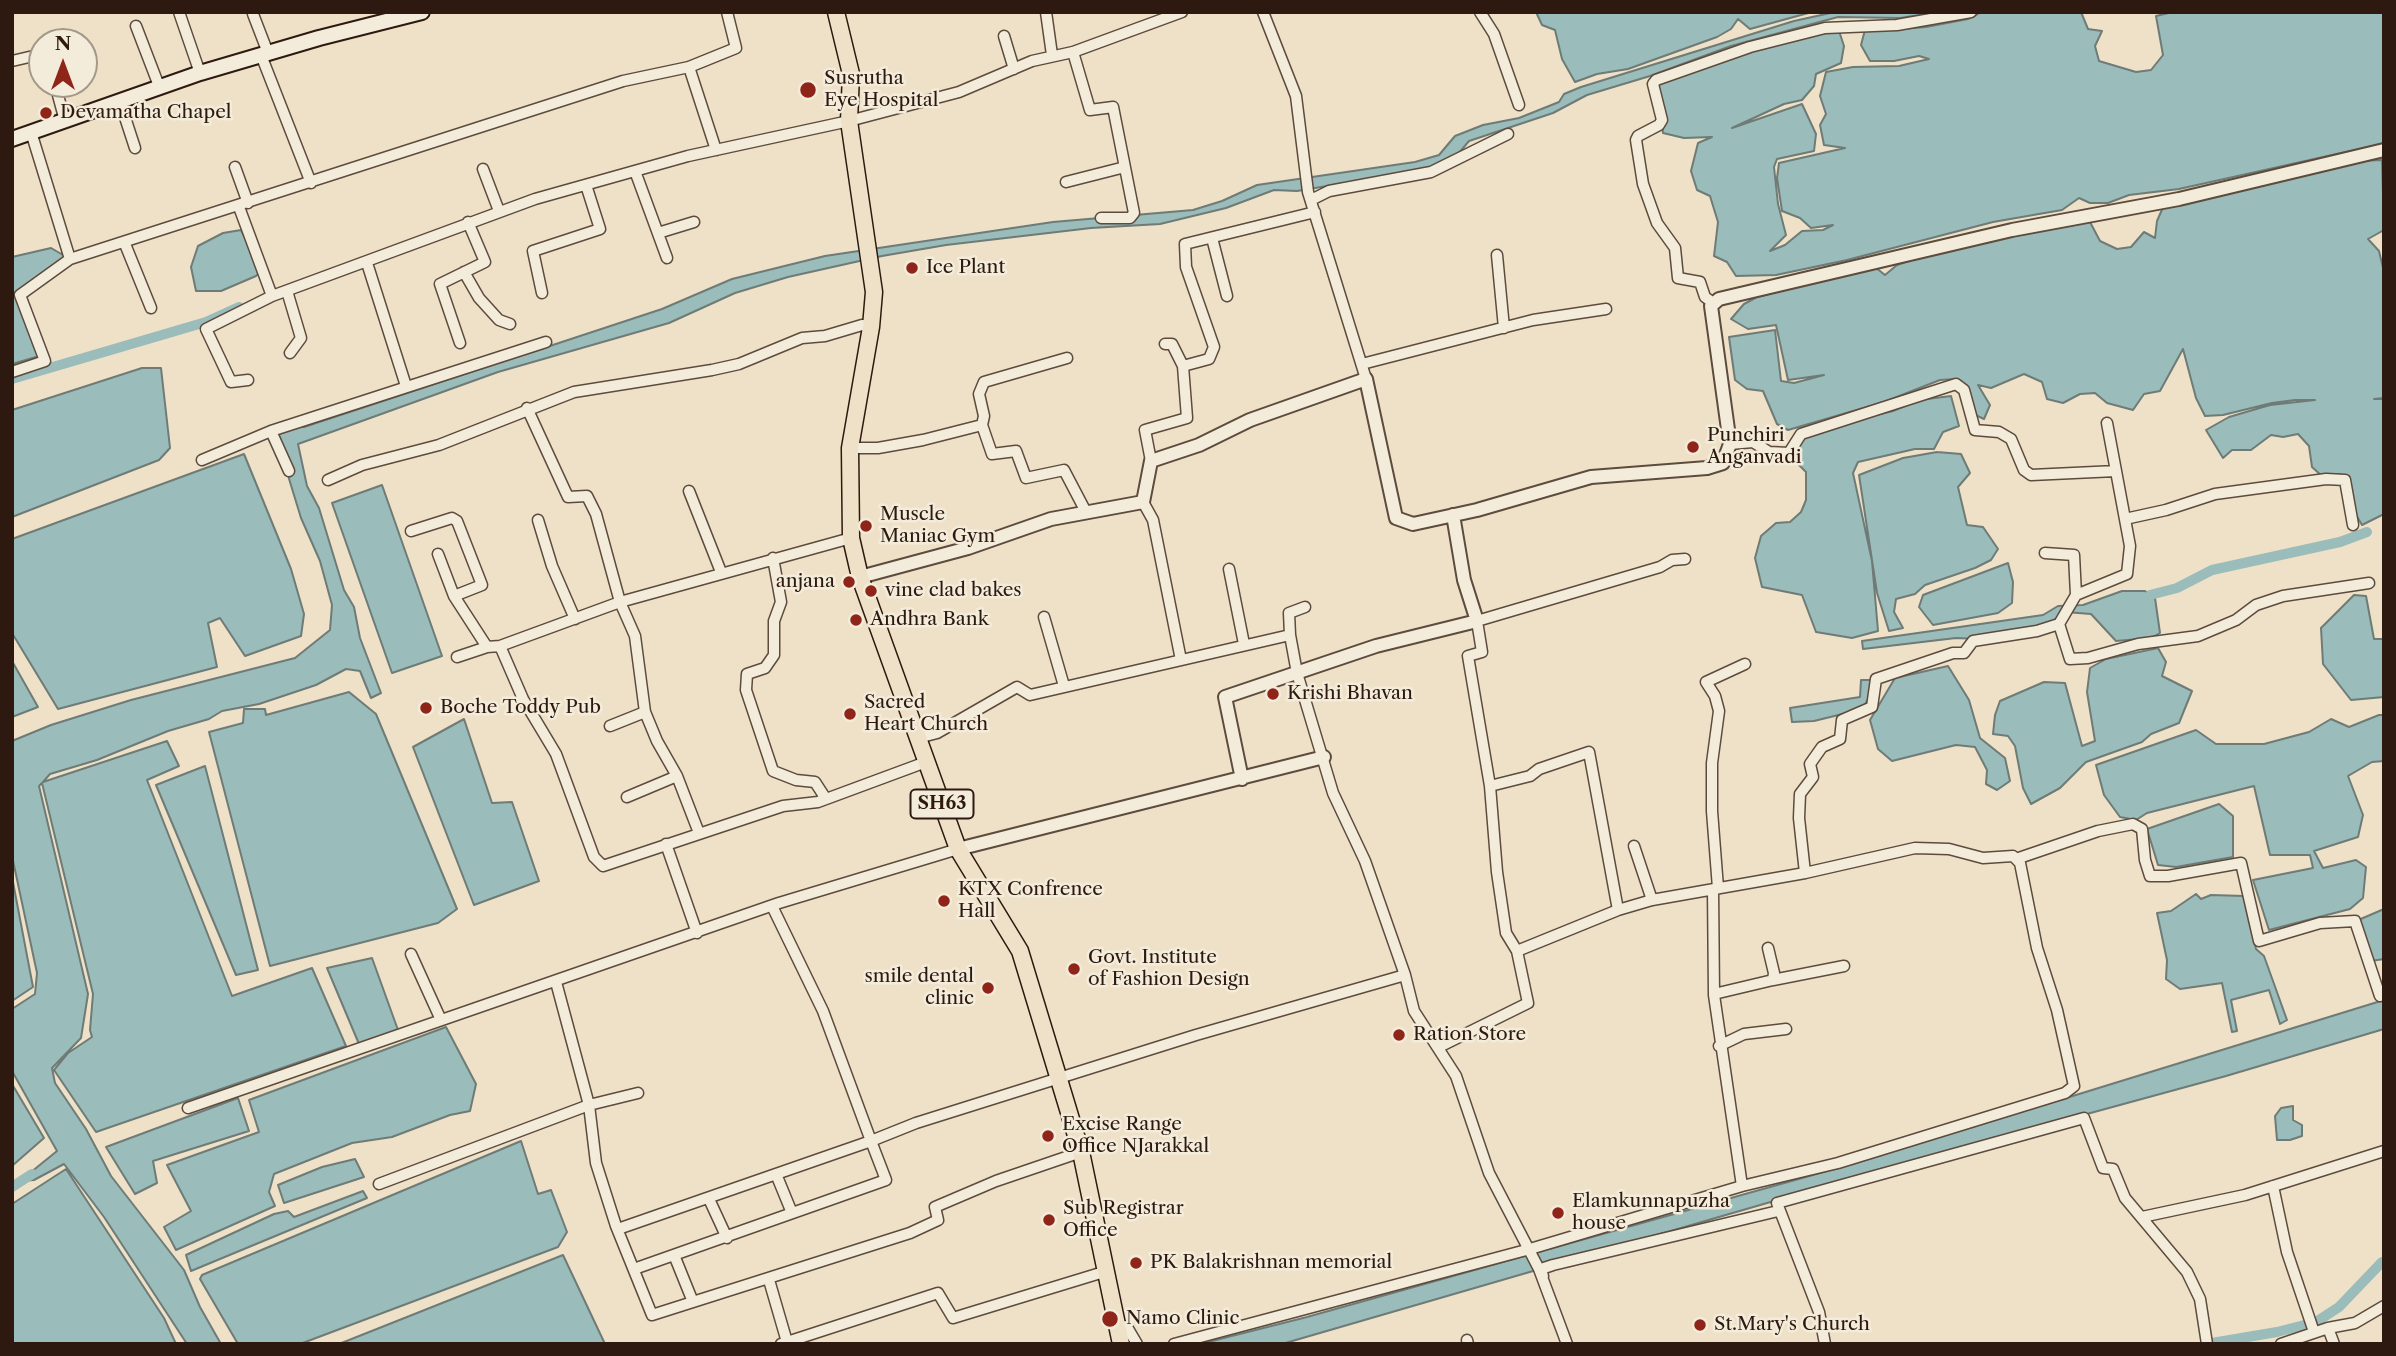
<!DOCTYPE html>
<style>
body{margin:0}
#map{position:relative;width:2396px;height:1356px;overflow:hidden;background:#eee1c7;font-family:"Libre Caslon Text",serif}
canvas{display:block}
.frame{position:absolute;inset:0;border:14px solid #2d190f;pointer-events:none}
.north{position:absolute;left:28px;top:28px;width:70px;height:70px;box-sizing:border-box;background:#f4ecdb;border:2px solid #a49889;border-radius:50%;rotate:0deg;font-size:19px;font-weight:700;line-height:28px;text-align:center;color:#2d190f}
.north::after{content:'';display:block;margin:auto;width:24px;height:32px;background:#8f2418;clip-path:polygon(50% 0,100% 100%,50% 72%,0 100%)}
</style>
<div id="map">
<canvas width="2396" height="1356"></canvas>
<div class="frame"></div>
<div class="north">N</div>
</div>
<script>
const c = document.querySelector('canvas').getContext('2d');
c.lineJoin = 'round';
function fillPath(path, color) {
  c.fillStyle = color;
  c.fill(path, 'evenodd');
}
function poly(rows) {
  const path = new Path2D();
  for (const r of rows) {
    path.moveTo(r[0], r[1]);
    for (let i = 2; i < r.length; i += 2) path.lineTo(r[i], r[i + 1]);
  }
  return path;
}
function trace(path, color, width, dash) {
  c.strokeStyle = color;
  c.lineWidth = width;
  c.lineCap = dash ? 'butt' : 'round';
  c.setLineDash(dash || []);
  c.stroke(path);
}
function write(font, color, halo, rows, align = 'center') {
  c.font = font + ' "Libre Caslon Text",serif';
  c.lineWidth = 5;
  c.setLineDash([]);
  c.textBaseline = 'middle';
  c.strokeStyle = halo;
  c.fillStyle = color;
  for (const [text, x, y, turn = 0] of rows) {
    c.save();
    c.translate(x, y);
    c.rotate((+turn || 0) * Math.PI / 180);
    c.textAlign = isNaN(turn) ? turn : align;
    if (halo) c.strokeText(text, 0, 0);
    c.fillText(text, 0, 0);
    c.restore();
  }
}
const water = poly([
 [1536,12,1812,12,1750,29,1738,19,1731,29,1717,37,1628,69,1597,74,1575,82,1562,59,1555,30,1542,25,1536,12],
 [1835,12,1940,12,1900,18,1838,17,1731,46,1650,76,1587,95,1553,113,1469,141,1448,166,1297,191,1274,190,1226,208,1160,224,1091,228,946,245,882,256,788,277,735,293,669,323,498,372,298,444,307,486,319,508,344,590,354,607,360,638,381,693,371,698,360,671,346,669,316,685,259,704,222,711,209,719,168,731,97,760,50,774,43,782,167,741,179,766,147,780,232,996,312,968,346,1046,96,1132,54,1070,68,1053,92,1037,90,1030,93,994,42,783,39,786,88,994,81,1038,52,1068,55,1083,86,1129,111,1176,184,1270,200,1307,221,1344,187,1344,104,1217,64,1164,34,1180,20,1181,57,1151,12,1071,12,1009,35,994,37,973,12,856,12,741,51,725,131,700,295,658,330,630,332,605,320,561,301,518,275,433,287,426,304,427,662,309,732,279,825,256,1053,222,1193,210,1222,201,1257,185,1415,162,1439,155,1455,136,1483,125,1519,118,1559,102,1564,94,1581,87,1794,21,1835,12],
 [1981,12,2081,12,2088,29,2102,31,2095,46,2099,61,2136,72,2151,70,2163,55,2156,16,2173,12,2384,12,2384,141,2382,144,2179,189,2129,195,2108,203,2090,203,2079,198,2062,210,1993,222,1847,260,1776,275,1736,276,1727,262,1714,256,1718,222,1710,196,1697,190,1691,171,1698,143,1712,137,1684,138,1663,133,1656,82,1671,74,1837,25,1844,46,1841,63,1816,74,1814,86,1802,100,1784,104,1732,128,1802,104,1816,134,1814,151,1777,159,1774,167,1778,204,1786,235,1770,251,1785,245,1802,231,1823,230,1833,225,1811,228,1800,218,1782,211,1777,178,1779,163,1845,148,1824,145,1820,125,1826,114,1820,96,1826,72,1853,67,1899,66,1929,59,1919,56,1894,61,1870,61,1861,45,1866,26,1888,30,1926,27,1968,19,1981,12],
 [2382,160,2384,230,2368,239,2379,251,2384,272,2384,398,2374,399,2384,399,2384,514,2362,525,2349,503,2340,474,2323,477,2312,467,2309,446,2298,434,2283,437,2271,435,2251,450,2232,450,2223,458,2206,430,2229,417,2270,405,2315,400,2295,400,2272,403,2223,415,2205,416,2196,398,2183,349,2160,391,2144,394,2133,410,2107,403,2095,393,2080,394,2063,403,2047,399,2042,382,2024,374,1991,388,1978,385,1990,405,1984,419,1971,413,1956,379,1940,380,1884,402,1788,430,1777,424,1763,391,1747,389,1735,380,1729,337,1775,330,1781,381,1794,383,1824,375,1788,380,1776,325,1748,329,1731,319,1744,304,1757,297,1875,267,1885,275,1897,265,1917,258,2075,221,2090,222,2100,241,2117,249,2131,247,2144,232,2155,238,2157,221,2164,205,2356,161,2382,160],
 [241,230,262,270,256,276,221,291,196,291,191,267,198,246,223,233,241,230],
 [51,248,70,259,21,295,43,355,12,364,12,257,51,248],
 [142,368,161,368,170,448,159,460,12,517,12,410,142,368],
 [1951,396,1959,426,1943,432,1934,449,1915,449,1858,462,1853,473,1872,561,1878,631,1852,638,1816,632,1802,595,1762,587,1755,558,1761,536,1776,523,1790,522,1801,512,1806,500,1806,472,1797,463,1795,449,1806,436,1825,427,1893,411,1919,400,1951,396],
 [1937,452,1961,454,1970,473,1958,487,1967,525,1983,527,1998,549,1991,560,1975,568,1925,585,1915,594,1896,599,1894,612,1903,628,1889,631,1877,593,1859,475,1903,458,1937,452],
 [244,454,291,569,304,614,301,636,245,656,220,618,208,623,217,667,58,709,12,633,12,539,244,454],
 [382,485,442,656,392,673,332,503,382,485],
 [2008,563,2013,582,2012,603,1998,613,1933,625,1919,607,1923,595,2008,563],
 [2122,591,2145,591,2155,598,2160,633,2151,638,2116,641,2091,614,2065,612,2043,628,1978,639,1956,638,1863,649,1862,641,2043,615,2058,606,2083,605,2122,591],
 [2354,595,2366,596,2374,639,2384,639,2384,697,2351,700,2323,664,2321,628,2354,595],
 [2158,648,2166,662,2162,676,2192,691,2179,723,2151,734,2142,742,2086,762,2060,788,2031,804,2023,788,2015,746,2008,736,1993,734,1995,715,2000,701,2044,682,2065,683,2082,746,2095,741,2087,692,2090,668,2106,659,2158,648],
 [12,661,38,707,12,717,12,661],
 [1948,666,1969,700,1980,738,2005,758,2010,781,1997,790,1986,784,1987,770,1975,747,1956,745,1892,761,1878,749,1870,720,1895,678,1948,666],
 [1861,680,1871,680,1869,697,1863,709,1814,721,1792,722,1790,708,1860,697,1861,680],
 [349,692,376,714,457,909,438,923,270,966,209,732,243,723,244,709,265,709,266,715,349,692],
 [2379,715,2384,715,2384,761,2372,762,2348,776,2363,815,2358,837,2314,851,2323,868,2356,860,2366,867,2363,898,2350,909,2269,930,2253,880,2313,868,2310,855,2270,855,2254,786,2147,813,2136,820,2120,817,2104,795,2096,765,2196,730,2216,744,2264,744,2309,732,2331,719,2349,727,2379,715],
 [464,719,492,803,512,802,539,881,474,905,413,747,464,719],
 [205,766,258,970,236,975,156,785,205,766],
 [2219,804,2233,816,2233,857,2176,867,2158,865,2147,829,2219,804],
 [12,877,33,987,12,1001,12,877],
 [2196,894,2201,899,2211,895,2244,896,2256,949,2264,956,2287,1020,2280,1024,2269,990,2231,1000,2237,1031,2232,1032,2222,983,2180,989,2166,979,2167,960,2157,913,2171,911,2196,894],
 [2384,909,2384,959,2371,961,2356,921,2384,909],
 [372,958,398,1030,359,1044,327,968,372,958],
 [2384,1000,2384,1029,2226,1076,1860,1176,1282,1344,1200,1344,1307,1317,1852,1164,2384,1000],
 [446,1027,476,1084,470,1111,450,1115,392,1137,352,1143,274,1174,269,1192,275,1206,176,1250,164,1227,191,1211,167,1165,259,1132,249,1100,446,1027],
 [12,1084,44,1138,12,1166,12,1084],
 [238,1098,249,1131,153,1161,157,1183,135,1194,106,1147,238,1098],
 [2293,1106,2293,1120,2302,1125,2302,1136,2290,1140,2277,1140,2275,1116,2281,1108,2293,1106],
 [521,1141,538,1194,551,1190,567,1232,558,1247,300,1344,238,1344,200,1279,202,1275,521,1141],
 [355,1159,364,1177,284,1203,278,1185,322,1167,355,1159],
 [66,1169,164,1318,176,1344,12,1344,12,1204,66,1169],
 [363,1191,367,1198,191,1271,186,1255,274,1214,288,1211,294,1217,363,1191],
 [563,1255,605,1344,339,1344,563,1255]
]);
fillPath(water, '#9abcba');
trace(water, '#6e7b76', 2);
trace(poly([
 [12,379,206,322,239,307],
 [2150,595,2177,588,2212,570,2340,542,2367,532],
 [12,1187,32,1174],
 [2206,1344,2277,1332,2316,1322,2339,1307,2382,1262]
]), '#9abcba', 10);
const minor = poly([
 [179,12,200,73],
 [1046,12,1052,55],
 [1263,12,1296,96,1308,192,1366,379],
 [1480,12,1494,34,1519,105],
 [253,14,268,53],
 [136,26,159,86],
 [1004,36,1014,69],
 [1073,52,1090,110,1113,107,1134,213,1130,218,1101,218],
 [261,55,311,183],
 [12,61,42,54],
 [689,67,716,150],
 [55,84,65,121],
 [120,102,135,148],
 [31,132,70,259],
 [235,167,248,203],
 [483,169,499,211],
 [635,171,667,258],
 [1066,182,1125,167],
 [1311,200,1329,191,1431,172,1508,134],
 [239,207,272,296],
 [658,233,694,222],
 [1212,238,1227,296],
 [125,244,151,308],
 [1497,255,1504,328],
 [367,263,406,386],
 [464,272,479,298,499,320,510,324],
 [287,291,301,338,290,353],
 [542,293,533,251,600,229,586,185],
 [1712,302,1705,297,1700,282,1678,278,1675,248,1657,223,1643,184,1636,140,1638,136,1659,125,1662,120,1653,84,1656,80,1750,47,1825,28,1897,25,1971,12],
 [460,343,440,284,485,262,468,222],
 [1362,364,1533,320,1606,309],
 [1183,366,1209,359,1214,347,1186,267,1185,244,1315,212],
 [12,372,45,361,20,295,70,259,623,81,689,67,736,48,727,12],
 [248,380,231,382,206,329,272,296,535,199,688,156,849,121,959,92,1032,61,1073,52,1182,12],
 [527,408,568,497,587,496,596,514,620,602,635,636,645,712,657,741,677,776,699,833],
 [2107,423,2116,471],
 [982,425,992,454,1016,451,1026,478,1064,470,1086,512],
 [271,431,289,471],
 [850,448,878,448,923,440,982,425,984,416,979,394,984,382,1067,358],
 [202,460,271,431,546,342],
 [1151,461,1145,430,1187,418,1183,366,1172,344,1165,344],
 [328,480,362,465,439,445,574,392,712,370,739,364,802,338,825,336,862,325,871,327],
 [689,491,721,572],
 [1143,502,1153,520,1181,660],
 [2125,519,2166,510,2215,494,2326,479,2345,480,2353,525],
 [538,520,552,566,575,619],
 [411,531,452,518,457,521,482,585,454,596],
 [2045,553,2074,555,2076,595],
 [438,554,454,596,487,647],
 [773,558,781,602,774,621,774,655,765,668,747,674,746,690,773,771,796,780,815,782,826,799],
 [1229,569,1244,644],
 [1305,607,1289,613,1290,635,1297,673,1333,793,1365,861,1405,975,1414,1011,1456,1076,1489,1173,1539,1269,1567,1344],
 [1044,617,1064,686],
 [2059,624,2070,659,2088,658,2138,644,2198,636,2236,620,2256,605,2283,596,2369,583],
 [500,646,523,699,556,754,594,857,603,866,783,806,818,802,926,762],
 [457,657,487,647,500,646,620,602,851,538],
 [610,726,645,712],
 [918,738,937,733,1017,687,1030,695,1290,635],
 [1490,786,1530,776,1539,769,1589,752,1618,910],
 [627,797,677,776],
 [666,844,697,933],
 [1634,846,1652,900],
 [2016,859,2098,831,2133,824,2142,829,2145,860,2150,876,2168,876,2241,863,2259,941,2320,923,2355,921,2380,996],
 [1718,888,1712,811,1712,763,1719,711,1715,696,1706,682,1745,664],
 [772,906,823,1011,871,1141,916,1123,1196,1035,1405,975],
 [1517,951,1506,933,1497,872,1490,786,1468,656,1482,652,1477,621,1660,567,1672,560,1685,559],
 [411,954,441,1020],
 [1773,980,1844,966],
 [556,982,589,1105,596,1163,616,1226,652,1315,910,1233,938,1220,935,1207,996,1181,1081,1152],
 [1714,994,1773,980,1774,973,1768,948],
 [1719,1046,1744,1034,1786,1029],
 [1439,1047,1528,1003,1517,951,1618,910,1652,900,1805,873,1799,818,1800,794,1813,777,1810,764,1822,747,1840,739,1842,720,1872,707,1876,679,1953,653,1964,653,1973,641,2037,631,2059,624,2076,595,2127,574,2130,546,2116,471,2031,475,2024,470,2011,439,1999,432,1975,430,1964,390,1956,384,1801,434,1789,453,1769,452,1753,442,1730,444],
 [188,1108,779,903,958,849],
 [776,1174,792,1213],
 [379,1184,589,1105,638,1093],
 [1742,1186,1838,1163,2065,1093,2074,1086,2057,1010,2037,948,2020,863,2013,856,1983,858,1949,849,1915,848,1805,873],
 [2273,1186,2287,1252,2314,1332],
 [709,1199,727,1238],
 [2142,1217,2245,1195,2384,1151],
 [618,1229,871,1141,886,1180,634,1269],
 [674,1255,693,1302],
 [1543,1276,1541,1269,1553,1265,1778,1211],
 [769,1280,787,1342],
 [1116,1324,1127,1327,1137,1344],
 [2328,1328,2355,1323,2384,1306],
 [1467,1340,1468,1344],
 [781,1344,938,1293,953,1318,1107,1271],
 [1174,1344,1530,1249,1742,1186,1714,995,1713,889],
 [1825,1344,1819,1312,1777,1203,2084,1118,2103,1168,2113,1169,2125,1198,2187,1272,2200,1299,2207,1344],
 [2281,1344,2328,1328,2334,1344]
]);
const tertiary = poly([
 [860,577,968,548,1051,519,1143,502,1151,461,1199,445,1250,420,1366,379,1396,518,1413,524,1477,510,1591,477,1707,468,1723,463,1730,444,1711,306,1719,299,2012,230,2179,199,2384,150],
 [1242,779,1225,697,1376,646,1477,621,1464,580,1453,515],
 [958,849,1324,757]
]);
const secondary = poly([
 [12,139,200,73,319,38,422,12]
]);
const primary = poly([
 [836,12,851,74,849,121,874,292,871,327,850,448,851,538,860,577,958,849,1020,951,1081,1152,1121,1344]
]);
trace(minor, '#5d4b3d', 13);
trace(tertiary, '#5d4b3d', 16);
trace(secondary, '#2d190f', 18);
trace(primary, '#2d190f', 19);
trace(minor, '#f4ecdb', 10);
trace(tertiary, '#f4ecdb', 12);
trace(secondary, '#f4ecdb', 14);
trace(primary, '#eee1c7', 16);
for (const [x, y, r, color] of [
 [808,90,9,"#8f2418"],
 [46,113,7,"#8f2418"],
 [912,268,7,"#8f2418"],
 [1693,447,7,"#8f2418"],
 [866,526,7,"#8f2418"],
 [849,582,7,"#8f2418"],
 [871,591,7,"#8f2418"],
 [856,620,7,"#8f2418"],
 [1273,694,7,"#8f2418"],
 [426,708,7,"#8f2418"],
 [850,714,7,"#8f2418"],
 [944,901,7,"#8f2418"],
 [1074,969,7,"#8f2418"],
 [988,988,7,"#8f2418"],
 [1399,1035,7,"#8f2418"],
 [1048,1136,7,"#8f2418"],
 [1558,1213,7,"#8f2418"],
 [1049,1220,7,"#8f2418"],
 [1136,1263,7,"#8f2418"],
 [1110,1319,9,"#8f2418"],
 [1700,1325,7,"#8f2418"]
]) {
  const dot = new Path2D();
  dot.arc(x, y, r, 0, 2 * Math.PI);
  c.fillStyle = color;
  c.fill(dot);
  trace(dot, '#f4ecdb', 2.5);
}
for (const [x, y, w] of [
 [942,804,63]
]) {
  const box = new Path2D();
  box.roundRect(x - w / 2, y - 14.5, w, 29, 5);
  c.fillStyle = '#f4ecdb';
  c.fill(box);
  trace(box, '#2d190f', 2);
}
write('bold 18px', '#2d190f', null, [
 ["SH63",942,804]
]);
write('19px', '#2d190f', '#f4ecdb', [
 ["Susrutha",824,79],
 ["Eye Hospital",824,101],
 ["Devamatha Chapel",60,113],
 ["Ice Plant",926,268],
 ["Punchiri",1707,436],
 ["Anganvadi",1707,458],
 ["Muscle",880,515],
 ["Maniac Gym",880,537],
 ["anjana",835,582,"right"],
 ["vine clad bakes",885,591],
 ["Andhra Bank",870,620],
 ["Krishi Bhavan",1287,694],
 ["Sacred",864,703],
 ["Heart Church",864,725],
 ["Boche Toddy Pub",440,708],
 ["KTX Confrence",958,890],
 ["Hall",958,912],
 ["Govt. Institute",1088,958],
 ["of Fashion Design",1088,980],
 ["smile dental",974,977,"right"],
 ["clinic",974,999,"right"],
 ["Ration Store",1413,1035],
 ["Excise Range",1062,1125],
 ["Office NJarakkal",1062,1147],
 ["Elamkunnapuzha",1572,1202],
 ["house",1572,1224],
 ["Sub Registrar",1063,1209],
 ["Office",1063,1231],
 ["PK Balakrishnan memorial",1150,1263],
 ["Namo Clinic",1126,1319],
 ["St.Mary's Church",1714,1325]
], 'left');
</script>
